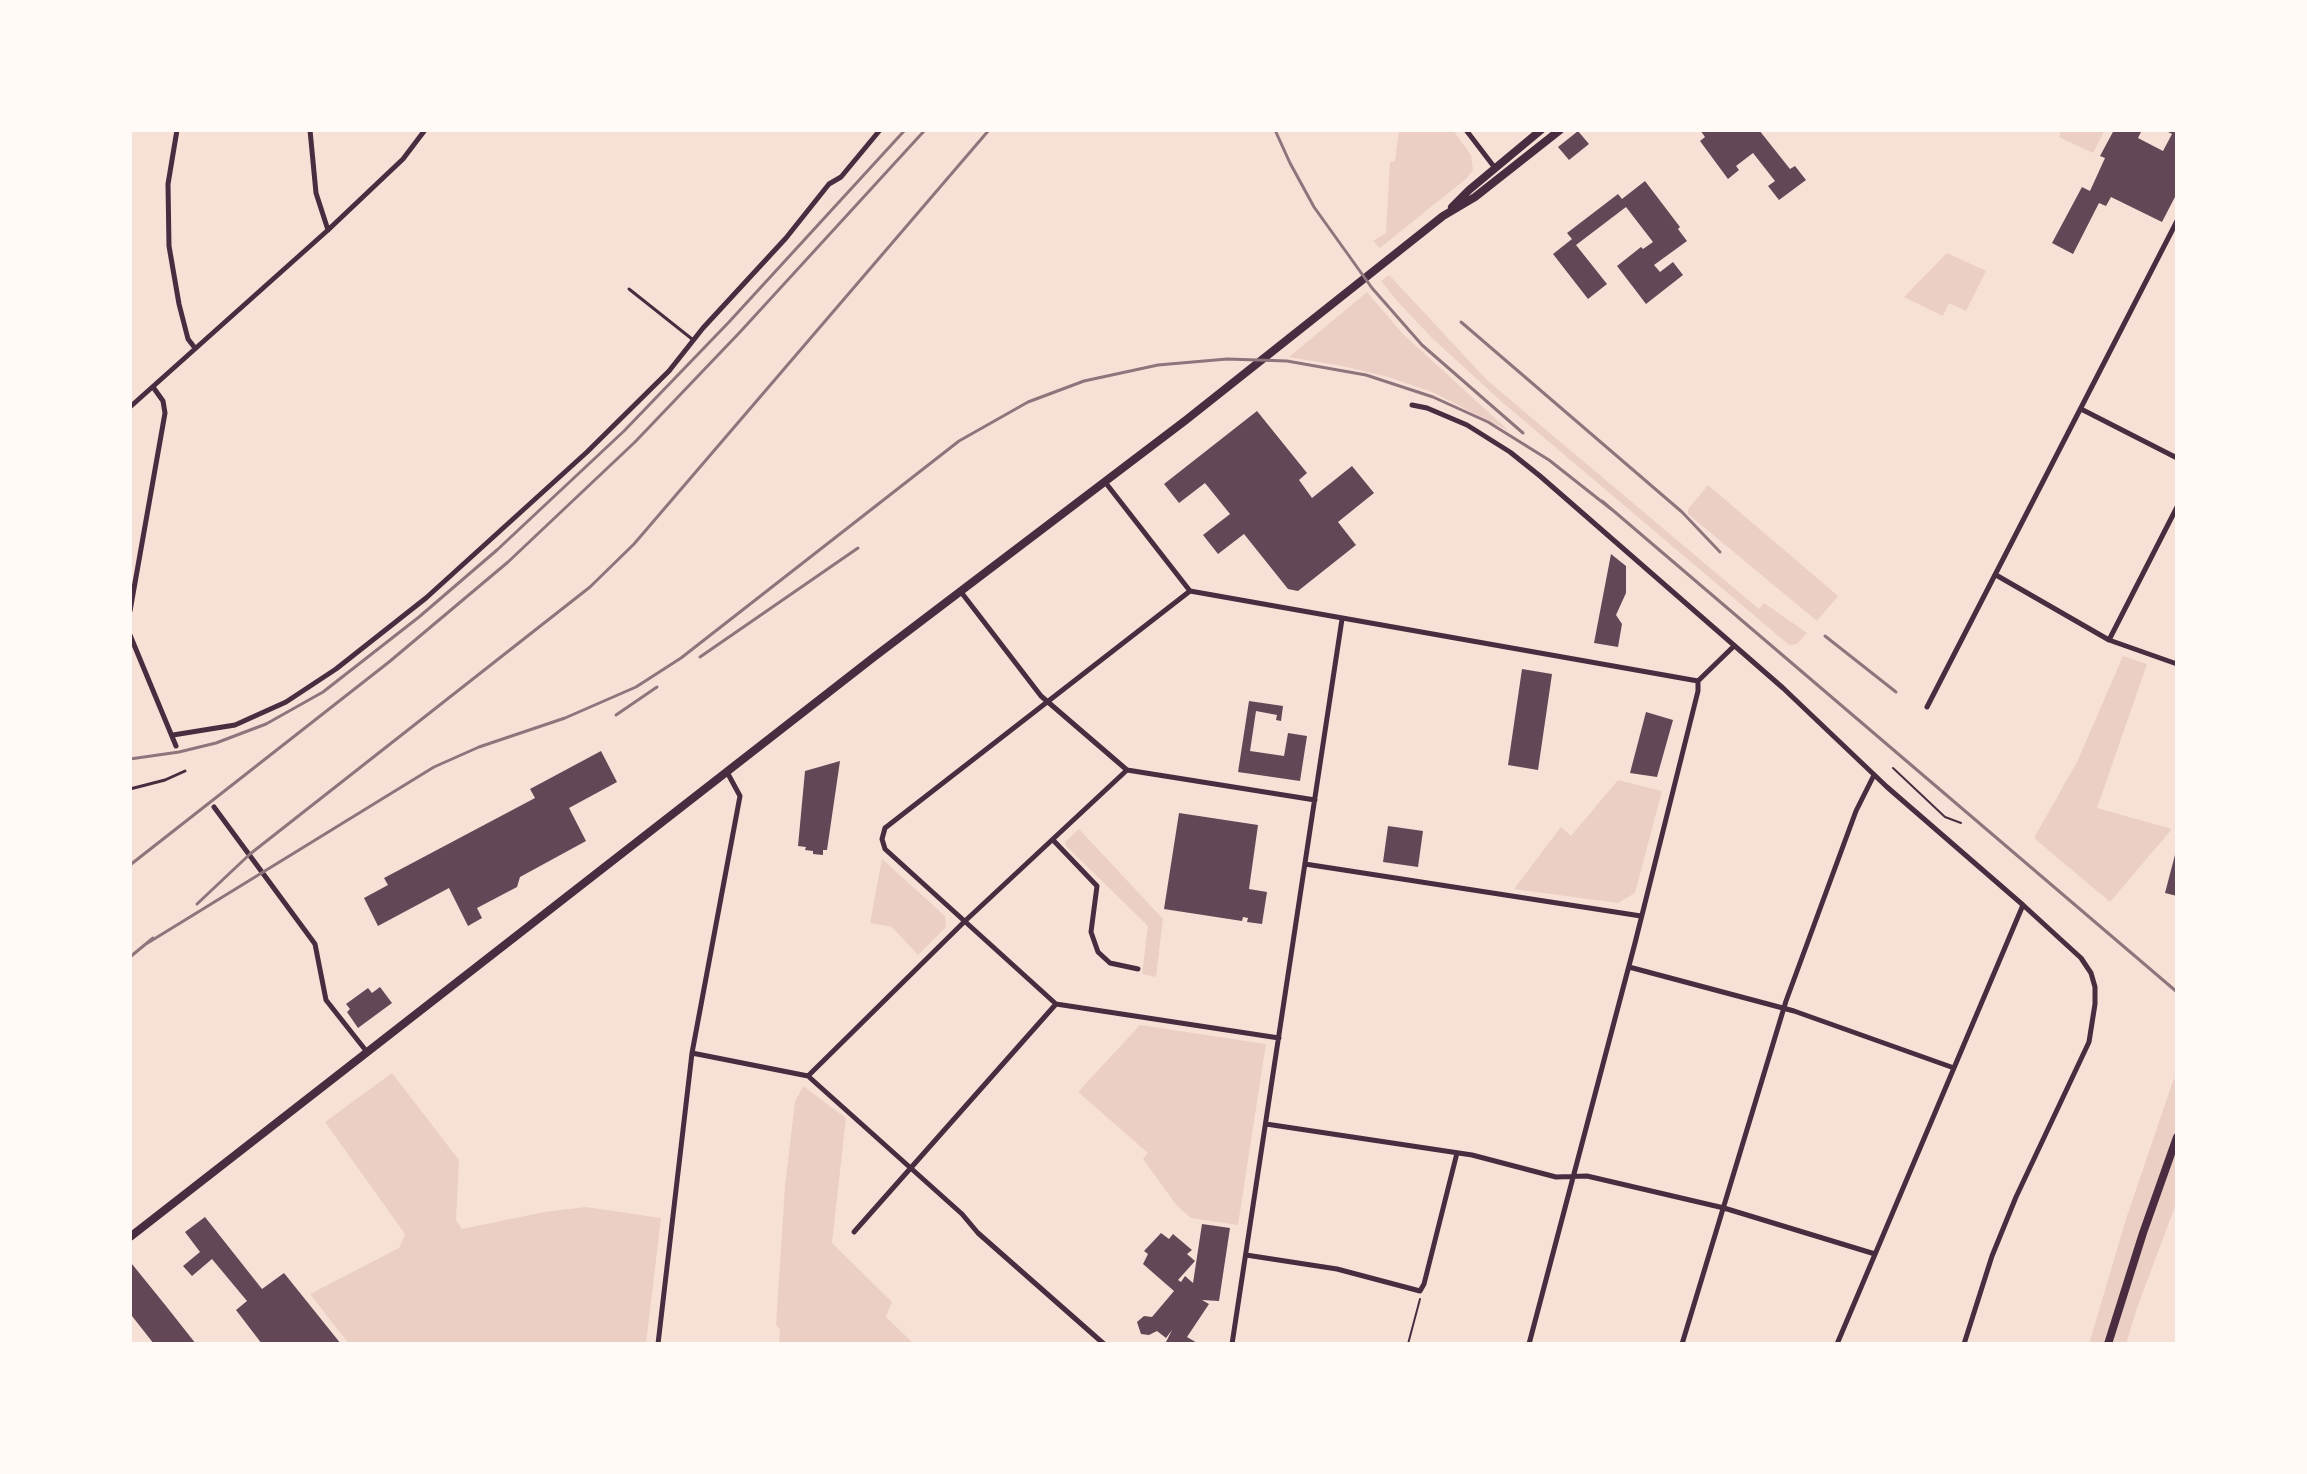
<!DOCTYPE html>
<style>
body{margin:0}
#map{position:relative;width:2307px;height:1474px;overflow:hidden;background:#f7e1d7;font-family:"DejaVu Sans",sans-serif}
canvas{display:block}
.frame{position:absolute;inset:0;border:132px solid #fffaf5;pointer-events:none}
</style>
<div id="map">
<canvas width="2307" height="1474"></canvas>
<div class="frame"></div>
</div>
<script>
const c = document.querySelector('canvas').getContext('2d');
c.lineJoin = 'round';
function fillPath(path, color) {
  c.fillStyle = color;
  c.fill(path, 'evenodd');
}
function poly(rows) {
  const path = new Path2D();
  for (const r of rows) {
    path.moveTo(r[0], r[1]);
    for (let i = 2; i < r.length; i += 2) path.lineTo(r[i], r[i + 1]);
  }
  return path;
}
function trace(path, color, width, dash) {
  c.strokeStyle = color;
  c.lineWidth = width;
  c.lineCap = dash ? 'butt' : 'round';
  c.setLineDash(dash || []);
  c.stroke(path);
}
fillPath(poly([
 [1399,130,1453,130,1471,155,1473,170,1467,178,1380,248,1373,241,1386,233,1390,162,1395,161],
 [2061,130,2105,130,2093,153,2059,137],
 [1947,253,1986,271,1966,311,1949,303,1943,316,1904,297],
 [1389,275,1488,381,1759,609,1764,603,1807,633,1797,644,1789,645,1503,403,1432,338,1398,302,1381,281],
 [1367,292,1403,334,1509,431,1432,392,1388,377,1342,366,1289,357],
 [1708,485,1838,596,1817,621,1688,514,1688,509],
 [2123,656,2147,664,2097,808,2172,829,2110,902,2034,838,2077,762],
 [1618,780,1662,791,1635,893,1618,903,1514,889,1561,827,1571,836],
 [1079,829,1163,919,1156,977,1142,974,1148,926,1066,846,1065,842],
 [882,859,945,916,946,927,918,955,892,927,870,923],
 [1140,1025,1266,1044,1238,1225,1191,1218,1177,1206,1143,1159,1148,1153,1078,1092],
 [392,1073,459,1160,456,1220,462,1229,544,1212,586,1207,661,1218,646,1344,349,1344,310,1294,399,1248,405,1234,325,1122],
 [2174,1078,2177,1085,2177,1201,2137,1308,2126,1344,2089,1344,2126,1219],
 [803,1086,846,1118,832,1243,892,1302,886,1317,914,1344,779,1344,780,1329,776,1325,785,1186,795,1102]
]), '#ebcfc5');
fillPath(poly([
 [1700,130,1759,130,1790,169,1795,166,1806,180,1779,200,1768,186,1775,181,1753,153,1736,166,1739,170,1728,179,1700,141,1705,137],
 [2114,130,2142,130,2138,138,2163,151,2172,134,2164,130,2177,130,2177,193,2162,222,2111,197,2106,206,2099,203,2073,254,2052,243,2082,187,2090,191,2105,158,2100,156],
 [1578,131,1589,144,1569,160,1558,147],
 [1645,181,1680,227,1678,229,1687,241,1654,265,1660,272,1673,262,1683,275,1646,304,1617,266,1641,247,1643,249,1653,242,1626,207,1576,245,1607,284,1588,299,1553,254,1572,239,1567,233,1618,194,1622,199],
 [1257,411,1307,473,1299,480,1312,498,1352,466,1374,493,1338,522,1356,545,1298,591,1288,589,1244,534,1218,554,1203,535,1230,514,1205,483,1179,503,1164,484],
 [1611,554,1626,566,1626,593,1616,615,1622,624,1618,647,1594,643],
 [1522,669,1552,674,1538,770,1508,765],
 [1249,701,1283,706,1281,721,1276,720,1277,715,1256,711,1250,751,1284,756,1288,733,1307,736,1300,781,1238,772],
 [1646,712,1673,720,1657,777,1630,773],
 [601,751,617,782,569,808,586,841,520,877,517,887,477,908,482,918,468,926,449,888,378,926,364,898,388,885,384,878,535,798,530,789],
 [840,761,827,850,823,850,823,855,813,854,813,851,805,850,806,847,798,846,805,771],
 [1179,813,1258,825,1249,889,1267,892,1262,924,1247,922,1248,918,1243,917,1242,921,1164,909],
 [1388,826,1423,831,1418,867,1383,862],
 [2176,851,2177,852,2177,896,2165,893],
 [380,987,392,1003,358,1028,347,1012,350,1009,346,1004,368,988,372,993],
 [205,1217,262,1289,284,1273,341,1344,262,1344,236,1310,247,1301,212,1259,192,1276,183,1266,200,1252,185,1232],
 [1202,1224,1230,1228,1219,1301,1202,1300,1209,1304,1187,1337,1199,1344,1170,1344,1166,1342,1172,1330,1166,1338,1157,1331,1149,1335,1141,1334,1137,1322,1144,1316,1152,1317,1174,1291,1143,1264,1148,1254,1144,1251,1161,1233,1169,1239,1173,1234,1192,1250,1187,1254,1195,1261,1178,1280,1181,1282,1185,1276,1193,1283],
 [132,1264,166,1306,196,1344,154,1344,132,1316,130,1318,130,1266]
]), '#644757');
trace(poly([
 [1893,768,1945,817,1961,823],
 [1408,1344,1420,1299]
]), '#4a2c40', 2);
trace(poly([
 [629,289,692,339],
 [130,789,165,780,185,771]
]), '#4a2c40', 3);
trace(poly([
 [177,130,168,184,169,246,179,304,188,339,195,348],
 [310,130,316,193,328,230],
 [1466,130,1495,168],
 [1412,405,1427,408,1467,425,1510,452,1540,476,1783,688,1887,787,2023,905,2081,958,2091,973,2095,987,2095,1004,2089,1042,2016,1197,1992,1256,1964,1344],
 [130,407,328,230,403,159,425,130],
 [2081,409,2177,458],
 [1105,482,1190,591,1698,681],
 [1996,575,2109,640,2177,664],
 [1190,591,885,828,882,839,885,849,1056,1004,1279,1038],
 [961,592,1041,696,1127,770,1315,800],
 [130,611,165,413,163,401,153,387],
 [130,635,176,746],
 [2109,640,2177,507],
 [1927,707,2177,221],
 [173,735,235,725,286,702,336,669,426,598,587,452,669,371,703,328,786,238,829,184,841,177,880,130],
 [214,807,315,944,326,1000,367,1052],
 [1053,840,1097,886,1091,932,1098,952,1110,963,1138,969],
 [1305,864,1641,916],
 [1629,967,1794,1011,1954,1068],
 [692,1053,808,1076,962,1214,978,1233,1104,1344],
 [808,1076,964,922,1127,770],
 [1266,1124,1472,1155,1556,1177,1587,1176,1724,1208,1875,1254],
 [854,1232,1056,1004],
 [1246,1255,1337,1269,1420,1291,1424,1284,1457,1153],
 [658,1344,692,1053,740,796,727,772],
 [1232,1344,1342,619],
 [1529,1344,1635,943,1698,691,1698,681,1734,646],
 [1682,1344,1786,1001,1856,811,1874,775],
 [1837,1344,2023,905]
]), '#4a2c40', 5);
trace(poly([
 [1452,207,1469,190,1541,130],
 [130,1237,874,657,1186,420,1443,216,1475,197,1560,130],
 [2108,1344,2143,1233,2177,1137]
]), '#4a2c40', 8);
trace(poly([
 [1275,130,1290,163,1314,207,1372,288,1422,345,1523,433],
 [1461,322,1682,512,1720,552],
 [1602,501,2177,992],
 [1825,636,1896,692],
 [700,657,858,548],
 [616,715,657,687],
 [130,759,179,752,216,743,266,724,323,692,419,617,497,550,624,431,729,322,905,130],
 [130,865,389,662,508,562,635,442,741,331,925,130],
 [197,904,250,854,590,587,634,544,989,130],
 [146,944,434,767,479,747,565,718,636,687,681,658,959,441,1028,402,1084,381,1158,365,1227,359,1287,361,1366,375,1433,397,1488,422,1549,460,1611,509],
 [130,957,153,938]
]), '#8f747c', 3);
</script>
